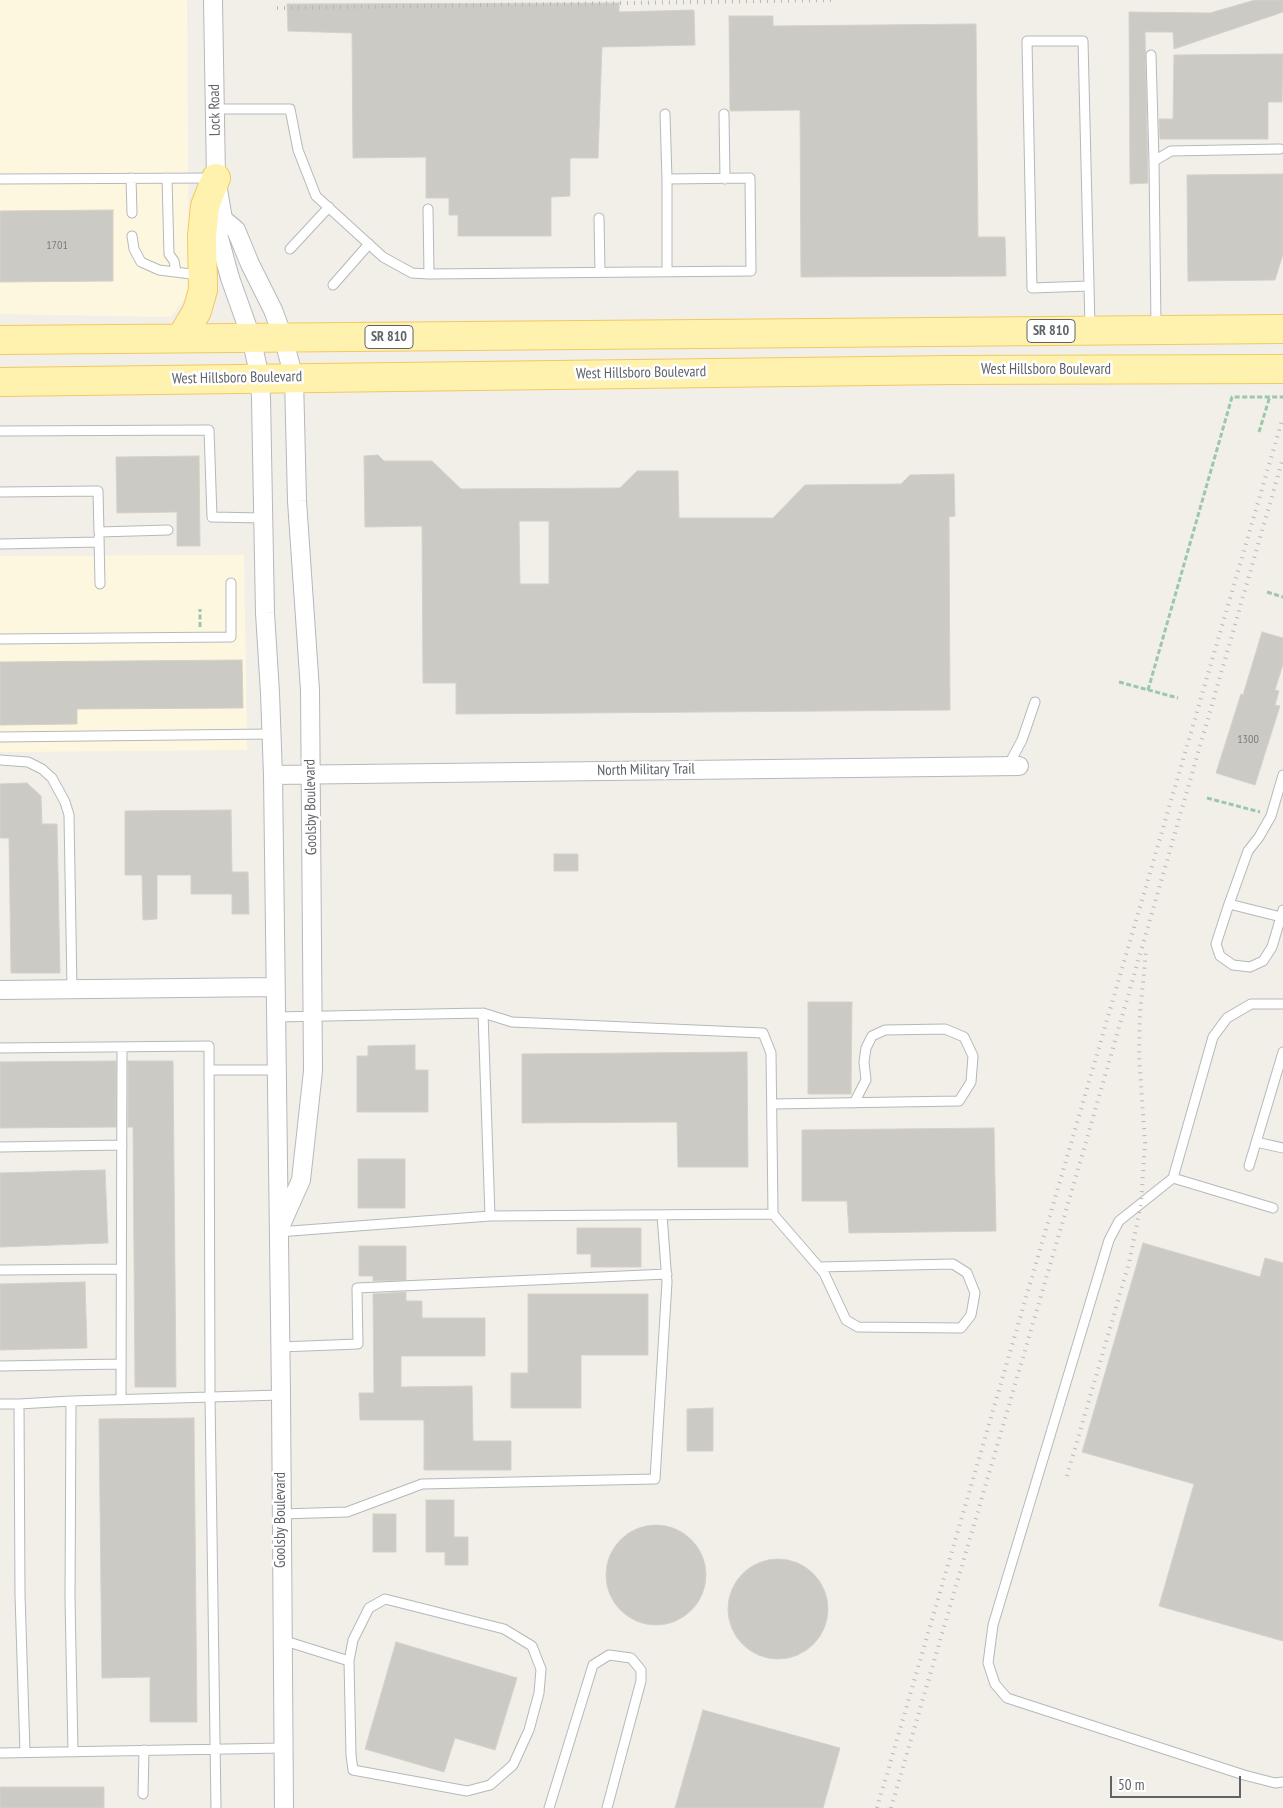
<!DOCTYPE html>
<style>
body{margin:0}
#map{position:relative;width:1283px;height:1808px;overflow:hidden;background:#f1efe8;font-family:"PT Sans Narrow",sans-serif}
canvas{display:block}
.scale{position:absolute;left:1110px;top:1776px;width:131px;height:22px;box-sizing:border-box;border:2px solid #5f6368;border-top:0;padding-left:6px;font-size:15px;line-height:18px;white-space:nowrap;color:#5f6368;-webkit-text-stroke:4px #fff;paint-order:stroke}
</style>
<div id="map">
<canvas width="1283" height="1808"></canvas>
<div class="scale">50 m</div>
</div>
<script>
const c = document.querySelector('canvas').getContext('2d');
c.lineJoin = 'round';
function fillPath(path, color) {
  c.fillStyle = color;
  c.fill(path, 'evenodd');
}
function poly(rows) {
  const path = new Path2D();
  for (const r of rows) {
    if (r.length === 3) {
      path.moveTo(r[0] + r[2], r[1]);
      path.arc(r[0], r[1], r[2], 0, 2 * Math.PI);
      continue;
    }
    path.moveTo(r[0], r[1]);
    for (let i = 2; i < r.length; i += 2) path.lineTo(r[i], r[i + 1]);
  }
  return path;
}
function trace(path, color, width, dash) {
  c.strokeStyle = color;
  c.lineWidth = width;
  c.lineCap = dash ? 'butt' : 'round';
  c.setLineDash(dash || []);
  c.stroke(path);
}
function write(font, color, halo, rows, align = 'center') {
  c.font = font + ' "PT Sans Narrow",sans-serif';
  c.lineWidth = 5;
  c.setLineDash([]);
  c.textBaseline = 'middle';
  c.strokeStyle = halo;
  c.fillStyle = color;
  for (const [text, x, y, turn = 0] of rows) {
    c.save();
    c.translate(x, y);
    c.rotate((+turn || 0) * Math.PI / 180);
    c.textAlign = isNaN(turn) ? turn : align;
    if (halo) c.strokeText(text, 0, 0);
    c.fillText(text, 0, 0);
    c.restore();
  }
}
fillPath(poly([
 [0,0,187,0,189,293,171,317,0,314],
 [244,555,247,750,0,752,0,556]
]), '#fef7e0');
const building = poly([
 [1255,0,1283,0,1283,12,1174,49,1173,32,1145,32,1148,183,1130,184,1129,12,1210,13,1255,0],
 [619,3,619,12,694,10,695,45,602,47,598,158,570,158,570,196,551,197,551,236,458,236,458,215,449,215,449,198,426,198,426,157,353,158,352,33,288,31,287,4,619,3],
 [729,16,773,16,773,26,976,24,978,237,1005,237,1006,276,801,277,800,110,730,111,729,16],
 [1283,54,1282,102,1268,102,1268,139,1160,139,1159,119,1173,119,1174,55,1283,54],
 [1283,174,1283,254,1275,280,1188,281,1187,175,1283,174],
 [113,210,113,281,0,282,0,211,113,210],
 [378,455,384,461,432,461,461,489,620,488,637,471,678,471,679,518,773,518,805,485,901,484,910,475,954,474,955,516,949,517,950,710,456,714,456,683,423,683,422,526,365,527,364,456,378,455],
 [519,521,549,521,549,584,520,584,519,521],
 [199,456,200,546,177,546,177,512,117,513,116,457,199,456],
 [1262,632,1283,638,1283,664,1275,690,1279,691,1275,705,1280,706,1255,785,1216,773,1241,694,1243,695,1262,632],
 [242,660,243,708,77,709,77,724,0,725,0,662,242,660],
 [27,783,41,796,42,824,57,824,60,973,11,973,9,838,0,838,0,784,27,783],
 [231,810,232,872,248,872,249,914,232,914,232,894,191,894,191,875,157,875,157,919,143,920,142,875,125,875,125,811,231,810],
 [554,854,578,854,578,871,554,871,554,854],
 [808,1002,852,1002,851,1094,808,1094,808,1002],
 [415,1045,415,1070,428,1070,428,1112,357,1112,357,1056,368,1056,368,1046,415,1045],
 [747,1052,748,1167,678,1167,677,1122,522,1123,522,1054,747,1052],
 [116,1061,116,1127,0,1128,0,1062,116,1061],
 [128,1061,173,1061,176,1387,135,1387,133,1127,128,1127,128,1061],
 [994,1128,996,1231,849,1233,847,1201,802,1201,802,1130,994,1128],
 [358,1159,405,1159,405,1208,358,1208,358,1159],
 [105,1170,108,1243,0,1247,0,1173,105,1170],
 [577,1228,641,1228,641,1267,591,1267,591,1254,577,1254,577,1228],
 [1143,1243,1260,1277,1265,1258,1283,1263,1283,1641,1159,1606,1194,1484,1082,1452,1143,1243],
 [359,1246,406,1246,406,1280,373,1281,373,1276,359,1276,359,1246],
 [85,1282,87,1348,0,1350,0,1284,85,1282],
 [406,1292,406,1301,422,1301,422,1318,485,1318,485,1356,401,1356,401,1387,472,1386,473,1441,511,1441,511,1470,424,1470,424,1420,360,1420,359,1393,374,1393,373,1294,406,1292],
 [528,1294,648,1294,648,1355,581,1355,581,1408,511,1408,511,1373,528,1373,528,1294],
 [713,1408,713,1451,687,1451,687,1409,713,1408],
 [194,1418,197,1722,150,1722,150,1677,102,1678,99,1419,194,1418],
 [426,1500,454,1500,454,1537,468,1537,468,1565,445,1565,445,1552,426,1552,426,1500],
 [373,1514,396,1514,396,1552,373,1552,373,1514],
 [656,1575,50],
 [778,1609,50],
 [396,1642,517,1678,495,1750,455,1738,444,1772,365,1749,396,1642],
 [703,1710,840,1748,823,1808,675,1808,703,1710],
 [0,1787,104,1787,104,1808,0,1808,0,1787]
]);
fillPath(building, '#cccac5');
trace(building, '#d6d1c6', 1);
const lane = poly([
 [1151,55,1154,161],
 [215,109,290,109,298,150,316,196,383,257,412,273,429,274,428,209],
 [665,114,667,179],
 [724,114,725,179],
 [131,178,132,213],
 [167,178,169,254,174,261,176,272],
 [0,179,213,178],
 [599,218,600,272],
 [132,236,134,249,141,262,159,270,199,275],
 [290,249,329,207],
 [429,274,642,272,751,271,750,178,667,179,667,272],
 [333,285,369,244],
 [1089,286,1032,288,1027,41,1083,41,1089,286,1090,328],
 [1156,327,1154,161,1171,151,1280,149],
 [0,431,209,430,212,517,263,518],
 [0,492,98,491,99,532,168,530],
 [99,537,100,584],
 [0,544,99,542],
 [0,639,231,637,231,583],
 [0,737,271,734],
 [0,760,28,762,42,769,52,778,65,802,69,815,72,989],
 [1008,766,1022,740,1035,702],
 [1283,775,1271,816,1259,837,1248,851,1229,904,1216,944,1220,956,1233,965,1250,967,1263,961,1272,947,1283,910],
 [1229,904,1281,917],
 [483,1013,490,1216,773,1214],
 [275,1017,483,1013,512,1022,763,1033,771,1053,773,1214,824,1273,846,1320,858,1327,961,1328,971,1315,975,1293,967,1273,953,1264,819,1267],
 [0,1048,209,1046,210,1397,216,1808],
 [209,1070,276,1070],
 [772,1104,959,1101,971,1082,973,1056,964,1037,945,1029,885,1030,872,1036,866,1048,864,1062,866,1080,854,1103],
 [1256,1142,1283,1148],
 [0,1147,122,1145],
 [1249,1166,1283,1052],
 [1173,1178,1119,1221,1109,1240,993,1625,988,1663,995,1684,1007,1698,1244,1775,1275,1783,1283,1782],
 [1273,1208,1173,1178,1213,1037,1227,1018,1251,1004,1283,1004],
 [278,1232,490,1216],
 [0,1270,121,1269],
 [280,1347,358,1344,357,1288,667,1274],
 [0,1366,121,1364],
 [121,1400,122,1047],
 [71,1401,281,1395],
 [0,1404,19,1404,20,1595,25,1752],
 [19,1404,71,1401,70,1598,73,1752],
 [281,1514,347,1512,422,1484,655,1479,667,1282,662,1215],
 [282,1640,349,1661,351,1755,353,1770,467,1791,490,1785,513,1765,529,1730,539,1693,541,1669,532,1646,504,1629,385,1599,369,1608,353,1640,349,1661],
 [0,1753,283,1748],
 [143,1794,144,1750],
 [549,1808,593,1665,609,1655,631,1658,641,1670,641,1681,607,1808]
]);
const street = poly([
 [213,0,216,178,223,219,218,234,230,278,251,337,260,378,261,398,265,613,270,693,273,775,281,1395,284,1808],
 [223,219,236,230,250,264,273,310,283,337,294,378,297,501,310,690,313,1071,301,1180,280,1227],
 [273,775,1019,766],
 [0,990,275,987]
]);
const primary = poly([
 [181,338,197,311,203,290,202,236,205,206,216,178],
 [0,340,1283,329],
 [0,382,952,370,1283,369]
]);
trace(lane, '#b5b8bc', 11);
trace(street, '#b5b8bc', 20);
trace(primary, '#f2c960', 30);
trace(poly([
 [1259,432,1270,396],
 [1267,592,1283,597],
 [200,627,200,609],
 [1119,682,1178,698],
 [1148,690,1232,397,1283,397],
 [1207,798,1260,812]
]), '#9cc7a9', 3, [5, 2.5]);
trace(lane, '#fff', 9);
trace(street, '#fff', 18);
trace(primary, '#fff2af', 28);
trace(poly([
 [277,8,836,0],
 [1067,1476,1129,1263,1141,1204,1145,1143,1139,1056,1140,1013,1146,952],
 [877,1808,1283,417],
 [891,1808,1079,1166,1283,458]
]), '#b6b7b8', 4, [1, 6]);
write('12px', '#7a7d7f', null, [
 ["1701",57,246],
 ["1300",1248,740]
]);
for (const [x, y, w] of [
 [1051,331,48],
 [389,337,48]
]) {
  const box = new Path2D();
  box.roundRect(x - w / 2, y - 11.5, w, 23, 4);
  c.fillStyle = '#fff';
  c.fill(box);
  trace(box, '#5f6368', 1);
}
write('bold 14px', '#5f6368', null, [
 ["SR 810",1051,331],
 ["SR 810",389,337]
]);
write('15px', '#5f6368', '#fff', [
 ["Lock Road",215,110,-91],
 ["West Hillsboro Boulevard",1046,370],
 ["West Hillsboro Boulevard",641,373,-1],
 ["West Hillsboro Boulevard",237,378,-1],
 ["North Military Trail",646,770,-1],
 ["Goolsby Boulevard",311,807,-91],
 ["Goolsby Boulevard",281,1520,-90]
]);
</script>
